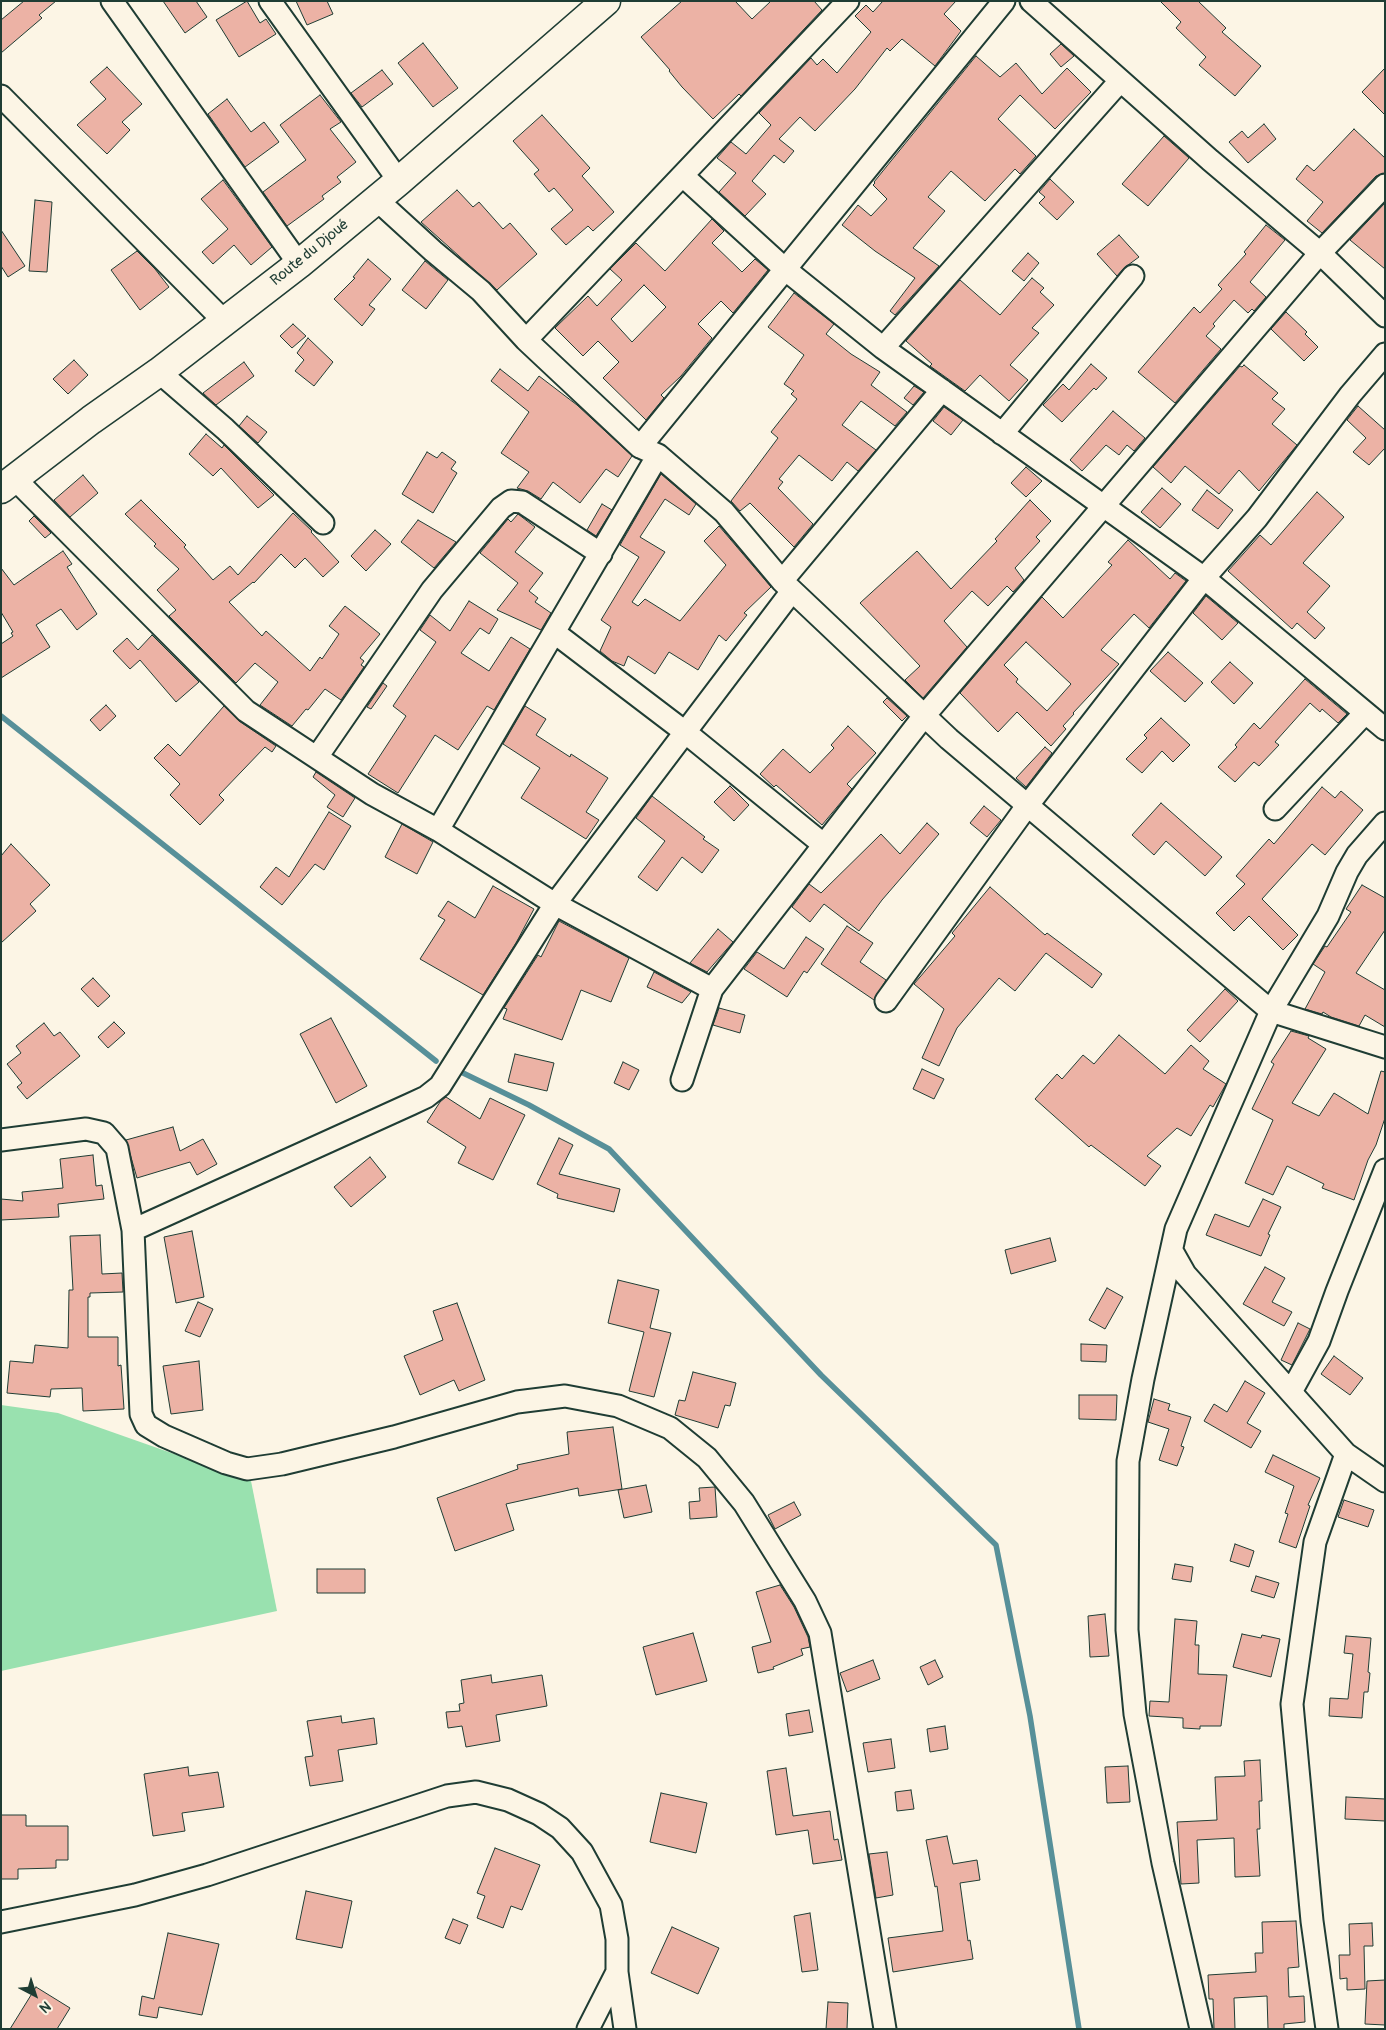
<!DOCTYPE html>
<meta charset="utf-8">
<style>
body{margin:0}
#map{position:relative;width:1386px;height:2030px;overflow:hidden;background:#fcf5e5;font-family:Pangolin,sans-serif}
canvas{display:block}
.frame{position:absolute;inset:0;border:2px solid #1f3d34;pointer-events:none}
.north{position:absolute;left:10px;top:1970px;width:50px;height:50px;-webkit-text-stroke:4px #fcf5e5;paint-order:stroke;rotate:140deg;font-size:14px;font-weight:700;line-height:20px;text-align:center;color:#1f3d34}
.north::after{content:'';display:block;margin:auto;width:18px;height:22px;background:#1f3d34;clip-path:polygon(50% 0,100% 100%,50% 72%,0 100%)}
</style>
<div id="map">
<canvas width="1386" height="2030"></canvas>
<div class="frame"></div>
<div class="north">N</div>
</div>
<script>
const c = document.querySelector('canvas').getContext('2d');
c.lineJoin = 'round';
function fillPath(path, color) {
  c.fillStyle = color;
  c.fill(path, 'evenodd');
}
function poly(rows) {
  const path = new Path2D();
  for (const r of rows) {
    path.moveTo(r[0], r[1]);
    for (let i = 2; i < r.length; i += 2) path.lineTo(r[i], r[i + 1]);
  }
  return path;
}
function trace(path, color, width, dash) {
  c.strokeStyle = color;
  c.lineWidth = width;
  c.lineCap = dash ? 'butt' : 'round';
  c.setLineDash(dash || []);
  c.stroke(path);
}
function write(font, color, halo, rows, align = 'center') {
  c.font = font + ' Pangolin,sans-serif';
  c.lineWidth = 4.5;
  c.setLineDash([]);
  c.textBaseline = 'middle';
  c.strokeStyle = halo;
  c.fillStyle = color;
  for (const [text, x, y, turn = 0] of rows) {
    c.save();
    c.translate(x, y);
    c.rotate((+turn || 0) * Math.PI / 180);
    c.textAlign = isNaN(turn) ? turn : align;
    if (halo) c.strokeText(text, 0, 0);
    c.fillText(text, 0, 0);
    c.restore();
  }
}
fillPath(poly([
 [1,1405,58,1413,251,1481,277,1611,1,1671]
]), '#99e1af');
trace(poly([
 [1,716,436,1061],
 [461,1072,529,1105,609,1149,821,1375,996,1545,1030,1716,1079,2029]
]), '#579099', 5.5);
const building = poly([
 [24,1,56,1,39,15,42,18,1,53,1,20,24,1],
 [163,1,196,1,207,17,185,33,163,1],
 [247,1,260,23,266,19,276,34,239,57,216,20,247,1],
 [296,1,327,1,333,14,307,25,296,1],
 [682,1,735,1,752,19,771,1,814,1,822,10,741,96,739,94,713,119,682,87,669,71,670,70,641,37,682,1],
 [883,1,956,1,944,14,961,31,935,66,902,39,890,51,887,48,855,89,815,131,800,117,779,139,794,151,784,163,774,155,752,181,766,194,745,216,719,192,736,173,717,158,731,142,746,154,771,125,759,113,811,58,817,65,823,59,837,73,871,32,855,16,866,5,873,12,883,1],
 [1160,1,1198,1,1226,28,1222,32,1261,66,1235,96,1199,65,1206,57,1176,28,1181,22,1160,1],
 [423,43,458,88,433,107,398,63,423,43],
 [1061,44,1074,56,1061,67,1050,54,1061,44],
 [976,56,1000,77,1016,63,1042,94,1067,68,1091,92,1055,129,1020,95,998,119,1036,156,1020,174,1015,169,985,201,951,171,928,197,945,211,913,248,939,266,895,315,890,311,915,278,875,251,842,225,858,205,871,216,887,199,873,185,875,183,874,182,976,56],
 [107,67,142,104,122,122,130,130,107,154,77,125,106,99,90,82,107,67],
 [1385,68,1385,115,1362,92,1385,68],
 [382,70,393,84,362,107,351,93,382,70],
 [320,95,341,122,330,129,356,162,337,177,341,182,322,196,324,199,287,226,263,192,306,160,280,125,320,95],
 [227,99,251,132,264,122,279,142,245,167,208,114,227,99],
 [542,115,590,168,582,176,614,212,593,231,588,226,566,245,551,229,573,210,554,188,549,192,534,174,539,170,513,141,542,115],
 [1264,124,1276,139,1248,163,1229,142,1242,131,1248,138,1264,124],
 [1354,129,1385,158,1385,173,1376,176,1322,233,1307,221,1323,202,1296,179,1307,165,1314,171,1354,129],
 [1164,136,1189,158,1148,206,1122,184,1164,136],
 [1050,179,1074,202,1057,220,1039,203,1045,197,1039,192,1050,179],
 [223,180,272,247,251,265,234,245,213,264,202,252,228,229,201,199,223,180],
 [457,190,473,207,479,202,503,229,510,223,537,254,497,290,421,222,457,190],
 [35,200,52,202,47,272,29,271,35,200],
 [1385,203,1385,269,1350,240,1385,203],
 [712,219,724,231,712,243,742,272,755,259,768,270,733,313,721,301,698,324,712,338,681,376,661,395,664,398,646,420,603,378,619,362,598,341,583,356,555,328,588,296,597,306,622,280,610,269,636,243,665,271,712,219],
 [644,285,666,307,632,342,611,319,644,285],
 [1266,225,1285,240,1250,282,1266,297,1254,311,1252,309,1248,313,1234,300,1213,324,1215,326,1206,336,1221,349,1175,403,1138,372,1194,307,1200,313,1222,289,1218,285,1246,254,1244,252,1266,225],
 [1,230,25,266,8,277,1,266,1,230],
 [1119,235,1139,257,1124,268,1117,276,1097,254,1119,235],
 [137,251,155,269,169,287,140,310,111,270,137,251],
 [1028,253,1039,263,1024,281,1012,271,1028,253],
 [368,259,391,279,369,305,375,309,362,326,334,299,355,278,353,277,368,259],
 [425,261,448,280,426,309,402,290,425,261],
 [1032,278,1044,288,1040,292,1054,305,1032,328,1039,333,1010,365,1028,380,1009,401,980,375,965,391,930,366,932,364,906,341,960,280,1000,315,1032,278],
 [794,293,834,324,826,334,851,354,880,372,871,385,907,412,895,426,861,401,842,425,876,450,858,471,847,462,832,481,799,455,779,479,783,482,778,488,813,524,794,547,750,503,740,511,731,501,778,438,771,432,797,399,791,394,794,391,784,384,804,355,768,327,794,293],
 [1286,312,1307,332,1305,334,1318,347,1304,361,1271,329,1286,312],
 [293,324,306,336,292,348,280,336,293,324],
 [308,338,333,362,314,386,295,371,304,360,297,353,308,338],
 [74,360,88,375,68,394,53,379,74,360],
 [244,362,254,376,216,405,203,393,244,362],
 [1091,364,1107,378,1096,390,1094,388,1062,422,1043,405,1063,384,1069,390,1091,364],
 [1244,365,1278,393,1272,399,1285,409,1272,424,1297,445,1259,491,1239,470,1219,494,1185,466,1171,483,1153,467,1240,366,1242,367,1244,365],
 [500,369,528,391,539,376,577,405,632,456,618,477,606,469,580,503,553,482,541,499,528,491,517,488,529,472,501,453,529,412,491,381,500,369],
 [914,386,924,392,913,405,904,398,914,386],
 [1358,406,1385,430,1385,448,1369,465,1353,452,1366,438,1347,420,1358,406],
 [944,407,963,420,951,435,933,421,944,407],
 [1113,411,1145,438,1134,451,1127,445,1119,455,1106,445,1082,471,1070,460,1113,411],
 [247,416,267,432,258,443,239,426,247,416],
 [206,434,222,448,224,445,274,495,258,508,221,468,213,476,189,454,206,434],
 [427,452,437,458,442,452,456,462,451,469,457,473,433,513,402,494,427,452],
 [1026,467,1042,481,1026,497,1011,483,1026,467],
 [661,474,696,504,689,515,665,499,640,537,665,552,632,602,638,606,645,599,680,621,726,565,704,541,719,526,771,587,744,613,747,615,726,641,719,635,698,670,669,652,655,674,628,656,624,666,612,661,600,651,611,627,601,620,639,557,620,545,661,474],
 [83,475,98,493,70,517,54,500,83,475],
 [1162,488,1181,504,1160,528,1141,512,1162,488],
 [1207,490,1233,510,1218,529,1192,510,1207,490],
 [1317,492,1344,517,1303,563,1330,586,1307,612,1325,628,1315,639,1297,623,1292,629,1228,571,1260,535,1271,545,1317,492],
 [141,500,186,545,184,547,213,580,230,566,238,575,293,513,312,531,311,532,339,562,323,577,305,558,295,568,281,554,254,583,253,582,229,602,262,636,266,631,310,671,320,657,322,659,339,634,329,626,345,606,380,634,360,658,364,661,361,665,364,667,341,700,325,689,308,710,306,709,292,726,260,705,278,682,255,663,236,683,169,616,176,610,157,590,179,569,154,546,156,544,125,514,141,500],
 [1030,500,1051,521,1036,537,1040,541,1015,568,1024,580,1013,592,1007,586,988,606,972,591,944,621,967,647,923,698,905,680,920,666,860,603,917,551,951,589,997,541,995,539,1030,500],
 [602,504,612,510,596,536,587,530,602,504],
 [518,514,535,527,515,552,543,573,529,591,538,598,535,602,551,613,541,630,497,610,518,583,480,553,508,519,511,522,518,514],
 [34,516,51,533,45,538,29,521,34,516],
 [418,520,456,542,434,568,401,542,418,520],
 [375,530,391,544,366,571,351,556,375,530],
 [1128,540,1170,579,1175,573,1186,581,1149,628,1134,614,1101,650,1119,664,1073,713,1074,714,1063,726,1066,729,1051,746,1017,712,998,732,960,693,1042,597,1063,618,1112,565,1108,562,1128,540],
 [1026,642,1071,684,1047,711,1016,682,1018,679,1004,665,1026,642],
 [63,551,72,564,67,567,97,614,77,630,61,609,36,625,50,647,1,678,1,644,13,636,11,633,13,632,1,612,1,568,14,585,63,551],
 [1206,596,1238,623,1222,640,1193,613,1206,596],
 [469,601,498,619,489,634,480,628,461,653,489,671,511,637,530,649,494,710,487,706,458,750,435,735,398,793,368,774,406,716,393,706,436,642,420,630,430,615,450,631,469,601],
 [152,635,199,682,176,702,140,660,130,669,113,651,127,638,138,650,152,635],
 [1168,652,1203,683,1185,702,1150,671,1168,652],
 [1230,662,1253,683,1234,704,1211,682,1230,662],
 [1305,679,1347,714,1338,723,1322,709,1320,712,1310,703,1275,742,1279,745,1259,766,1254,762,1235,782,1218,767,1237,747,1235,745,1254,723,1260,729,1305,679],
 [383,683,387,686,371,709,367,707,383,683],
 [887,698,907,716,902,721,883,702,887,698],
 [106,705,116,716,100,731,90,720,106,705],
 [224,706,239,721,276,746,272,752,265,747,219,795,224,800,200,825,170,795,180,784,154,758,168,744,180,756,224,706],
 [525,706,546,719,536,735,570,757,571,754,608,778,586,812,599,820,586,839,521,798,540,768,503,744,525,706],
 [1161,718,1190,745,1173,762,1162,751,1142,773,1126,759,1147,738,1144,735,1161,718],
 [848,726,876,753,847,784,852,789,822,825,776,785,774,787,760,774,783,749,810,773,834,748,831,745,848,726],
 [1045,747,1052,753,1026,787,1016,778,1045,747],
 [316,772,355,798,343,817,327,807,335,795,313,777,316,772],
 [730,786,749,805,734,821,714,802,730,786],
 [1322,787,1335,798,1341,791,1363,810,1325,855,1312,844,1262,899,1298,935,1283,950,1249,916,1234,931,1216,913,1245,884,1236,876,1269,839,1274,844,1322,787],
 [652,796,705,837,703,839,719,850,702,873,682,857,657,891,638,877,665,841,636,818,652,796],
 [1161,803,1222,857,1205,876,1166,841,1154,855,1132,835,1161,803],
 [984,806,1001,820,987,837,970,823,984,806],
 [329,812,351,826,324,870,315,864,282,905,260,887,276,867,289,877,329,812],
 [927,823,939,834,882,900,859,931,824,904,810,922,792,907,809,884,821,893,881,834,900,854,927,823],
 [402,824,433,842,417,874,385,857,402,824],
 [11,844,50,885,30,904,36,911,1,943,1,856,11,844],
 [1362,885,1385,898,1385,930,1356,973,1385,990,1385,1027,1365,1015,1359,1026,1331,1017,1323,1012,1322,1014,1305,1009,1325,972,1313,964,1325,946,1327,947,1351,912,1346,909,1362,885],
 [493,886,534,909,516,943,483,995,420,959,445,920,438,916,448,901,475,918,493,886],
 [990,887,1045,935,1047,933,1102,974,1092,988,1046,953,1015,991,999,978,957,1028,939,1066,922,1058,944,1009,914,984,955,936,952,933,990,887],
 [559,921,629,958,611,1002,581,990,562,1040,503,1019,507,1009,504,1008,538,955,541,957,559,921],
 [847,926,873,943,860,962,886,980,874,1000,821,964,847,926],
 [718,929,733,942,707,972,690,963,718,929],
 [806,937,824,949,807,973,804,971,787,997,744,969,757,952,784,969,806,937],
 [654,972,691,992,682,1003,647,987,654,972],
 [93,978,110,996,98,1007,81,989,93,978],
 [1225,989,1238,1001,1200,1042,1187,1030,1225,989],
 [719,1008,745,1015,740,1033,713,1025,719,1008],
 [331,1018,367,1086,336,1103,300,1034,331,1018],
 [114,1022,125,1033,108,1048,98,1037,114,1022],
 [44,1023,54,1036,60,1032,80,1056,27,1099,17,1087,22,1083,7,1064,21,1053,16,1046,44,1023],
 [1291,1031,1309,1036,1308,1038,1326,1049,1292,1103,1319,1116,1334,1093,1368,1114,1381,1071,1385,1072,1385,1118,1376,1145,1368,1160,1354,1200,1322,1188,1324,1184,1287,1166,1273,1195,1245,1183,1273,1120,1252,1109,1274,1064,1271,1062,1291,1031],
 [1119,1035,1165,1074,1191,1045,1209,1061,1203,1069,1226,1084,1213,1107,1210,1105,1191,1136,1177,1128,1147,1156,1161,1166,1145,1186,1091,1145,1089,1147,1035,1099,1057,1074,1062,1079,1083,1055,1094,1064,1119,1035],
 [515,1054,554,1063,547,1091,508,1082,515,1054],
 [623,1062,639,1070,629,1090,614,1083,623,1062],
 [922,1069,944,1079,934,1099,913,1089,922,1069],
 [446,1097,480,1119,490,1098,525,1115,493,1180,458,1163,466,1147,427,1122,440,1102,446,1097],
 [173,1127,180,1151,203,1139,217,1164,197,1175,190,1162,137,1178,126,1140,173,1127],
 [559,1138,573,1145,559,1174,620,1189,614,1212,557,1198,558,1194,537,1184,559,1138],
 [93,1155,96,1186,102,1185,104,1199,58,1204,59,1217,1,1220,1,1199,23,1201,22,1192,63,1188,60,1159,93,1155],
 [370,1157,386,1177,351,1207,334,1187,370,1157],
 [1263,1199,1281,1207,1268,1234,1270,1235,1261,1256,1206,1235,1215,1214,1249,1227,1263,1199],
 [192,1231,204,1297,176,1303,164,1237,192,1231],
 [100,1235,102,1274,122,1273,123,1292,90,1293,90,1297,88,1297,88,1337,118,1337,118,1366,121,1365,124,1409,83,1411,82,1388,51,1389,50,1397,7,1393,10,1361,33,1363,35,1345,68,1348,69,1290,73,1290,70,1236,100,1235],
 [1050,1238,1056,1261,1011,1274,1005,1250,1050,1238],
 [1265,1267,1285,1278,1272,1302,1292,1312,1284,1326,1243,1304,1265,1267],
 [618,1280,659,1290,650,1328,671,1333,654,1397,629,1391,644,1332,608,1323,618,1280],
 [1107,1288,1123,1297,1105,1329,1089,1320,1107,1288],
 [198,1302,213,1309,200,1337,185,1331,198,1302],
 [457,1303,485,1380,459,1391,454,1380,420,1395,404,1356,443,1340,433,1311,457,1303],
 [1298,1323,1310,1329,1292,1365,1281,1360,1298,1323],
 [1081,1344,1107,1345,1106,1362,1081,1361,1081,1344],
 [1334,1356,1363,1378,1350,1395,1321,1374,1334,1356],
 [199,1361,203,1410,171,1414,163,1366,199,1361],
 [693,1372,736,1383,730,1406,725,1405,718,1428,675,1415,679,1400,685,1401,693,1372],
 [1245,1381,1265,1393,1247,1423,1261,1431,1251,1448,1204,1421,1214,1404,1227,1412,1245,1381],
 [1079,1395,1117,1395,1116,1420,1079,1419,1079,1395],
 [1154,1399,1170,1404,1168,1410,1191,1417,1181,1446,1184,1447,1177,1466,1159,1460,1169,1429,1148,1422,1154,1399],
 [613,1427,622,1489,579,1496,578,1488,506,1504,514,1530,455,1551,437,1498,518,1469,517,1465,569,1454,567,1432,613,1427],
 [1273,1455,1320,1478,1308,1505,1310,1506,1296,1548,1279,1542,1288,1514,1285,1513,1294,1486,1265,1472,1273,1455],
 [646,1485,652,1512,624,1518,618,1490,646,1485],
 [715,1487,717,1517,690,1519,689,1502,700,1501,699,1488,715,1487],
 [1344,1500,1374,1510,1368,1527,1338,1517,1344,1500],
 [794,1502,801,1515,775,1529,768,1515,794,1502],
 [1235,1544,1254,1551,1249,1567,1230,1561,1235,1544],
 [1175,1564,1193,1567,1191,1582,1172,1579,1175,1564],
 [317,1569,365,1569,365,1593,317,1593,317,1569],
 [1256,1576,1279,1583,1274,1598,1251,1591,1256,1576],
 [780,1585,794,1607,808,1637,810,1647,801,1649,803,1655,773,1667,774,1669,758,1673,752,1647,771,1642,756,1592,780,1585],
 [1105,1614,1109,1656,1090,1657,1088,1616,1105,1614],
 [1175,1619,1197,1621,1195,1645,1199,1645,1198,1674,1227,1675,1221,1726,1200,1726,1200,1729,1183,1728,1183,1718,1149,1716,1150,1701,1169,1702,1175,1619],
 [693,1633,707,1681,656,1695,643,1647,693,1633],
 [1242,1634,1261,1638,1262,1635,1280,1639,1271,1677,1233,1667,1242,1634],
 [1346,1636,1371,1638,1368,1672,1370,1673,1368,1692,1364,1692,1362,1718,1329,1716,1330,1698,1348,1699,1353,1654,1344,1653,1346,1636],
 [873,1660,880,1679,847,1692,840,1673,873,1660],
 [935,1660,943,1677,928,1685,920,1667,935,1660],
 [491,1675,492,1683,542,1675,547,1706,496,1715,500,1741,466,1747,462,1726,448,1728,446,1712,460,1711,459,1704,464,1703,461,1680,491,1675],
 [809,1710,813,1732,789,1736,786,1714,809,1710],
 [341,1716,342,1723,374,1718,377,1744,338,1750,343,1781,310,1786,305,1757,313,1756,307,1721,341,1716],
 [945,1726,948,1749,930,1752,927,1729,945,1726],
 [891,1739,895,1768,868,1772,863,1743,891,1739],
 [1260,1760,1262,1801,1259,1801,1260,1829,1257,1829,1260,1876,1235,1877,1234,1838,1197,1840,1199,1883,1181,1884,1177,1822,1217,1820,1215,1777,1245,1776,1244,1761,1260,1760],
 [1128,1766,1130,1802,1107,1803,1105,1767,1128,1766],
 [188,1767,189,1776,218,1772,224,1807,182,1813,185,1831,153,1836,144,1774,188,1767],
 [786,1768,793,1816,830,1811,834,1840,838,1839,842,1860,813,1864,808,1830,776,1835,767,1771,786,1768],
 [911,1790,914,1809,897,1811,895,1792,911,1790],
 [661,1793,707,1803,696,1853,650,1842,661,1793],
 [1346,1797,1385,1799,1385,1821,1345,1819,1346,1797],
 [1,1815,26,1815,26,1826,68,1826,68,1860,56,1860,56,1868,18,1869,18,1879,1,1879,1,1815],
 [947,1836,953,1864,977,1860,980,1880,960,1883,968,1941,970,1940,973,1959,893,1972,888,1938,943,1931,937,1886,935,1887,926,1840,947,1836],
 [495,1848,540,1865,522,1910,511,1906,503,1928,477,1918,485,1896,477,1893,495,1848],
 [887,1852,893,1895,876,1898,869,1854,887,1852],
 [306,1891,352,1901,342,1948,296,1939,306,1891],
 [810,1913,818,1970,802,1972,794,1916,810,1913],
 [453,1919,468,1925,460,1944,445,1938,453,1919],
 [1296,1921,1299,1967,1288,1968,1289,1997,1304,1996,1305,2022,1284,2024,1284,2029,1268,2029,1267,1996,1234,1998,1235,2029,1214,2029,1213,1999,1209,1999,1208,1975,1256,1972,1255,1953,1263,1953,1262,1922,1296,1921],
 [1372,1923,1373,1946,1364,1946,1365,1989,1347,1990,1347,1978,1340,1979,1339,1955,1350,1955,1349,1924,1372,1923],
 [672,1927,719,1948,698,1994,651,1973,672,1927],
 [168,1933,219,1944,202,2015,159,2007,157,2018,139,2015,142,1996,154,1999,168,1933],
 [1385,1980,1385,2025,1365,2024,1367,1981,1385,1980],
 [36,1987,70,2008,57,2029,10,2029,36,1987],
 [828,2002,848,2003,847,2029,826,2029,828,2002]
]);
fillPath(building, '#ecb2a5');
trace(building, '#1f3d34', 1);
const minor = poly([
 [112,1,299,264],
 [270,1,399,181],
 [1031,1,1210,160,1320,253,1385,316],
 [1,96,224,321],
 [683,176,786,270,883,348,1204,578,1027,806,886,1001],
 [376,199,433,251,481,291,526,340,640,447,658,455,724,512,782,581,949,739,1271,1011,1385,1047],
 [526,340,848,1],
 [883,348,1120,81],
 [1385,354,1350,395,1257,518,1204,578,1385,729],
 [159,372,225,429,323,523],
 [1002,434,1133,276],
 [640,447,1004,1],
 [14,478,246,711,372,794,438,830,555,904,712,989],
 [782,581,942,390],
 [555,633,685,732,824,845],
 [317,757,432,590,501,508,511,501,522,502,601,554],
 [1275,809,1365,713],
 [438,830,658,455],
 [682,1080,712,989,924,716,1320,253,1385,185],
 [1,1140,86,1129,104,1133,117,1148,133,1230,141,1414,146,1425,164,1436,226,1463,247,1469,282,1464,394,1437,517,1402,565,1396,618,1406,670,1428,707,1458,744,1503,805,1601,820,1633,885,2029],
 [133,1230,411,1104,426,1097,440,1086,555,904,792,591],
 [1172,1251,1185,1274,1346,1454,1385,1481],
 [1291,1392,1319,1341,1337,1291,1385,1170],
 [1,1922,135,1895,207,1875,447,1796,476,1792,508,1800,539,1814,560,1828,582,1852,611,1905,617,1939,617,1972,625,2029],
 [588,2029,617,1972],
 [1201,2029,1163,1863,1135,1714,1127,1630,1128,1461,1143,1379,1176,1229,1271,1011,1328,916,1347,872,1357,855,1385,823],
 [1327,2029,1312,1921,1292,1704,1315,1542,1346,1454]
]);
const major = poly([
 [1,489,91,420,159,372,299,264,399,181,606,1]
]);
trace(minor, '#1f3d34', 25);
trace(major, '#1f3d34', 31);
trace(minor, '#fcf5e5', 21);
trace(major, '#fcf5e5', 28);
write('15px', '#1f3d34', '#fcf5e5', [
 ["Route du Djoué",310,253,-39]
]);
</script>
